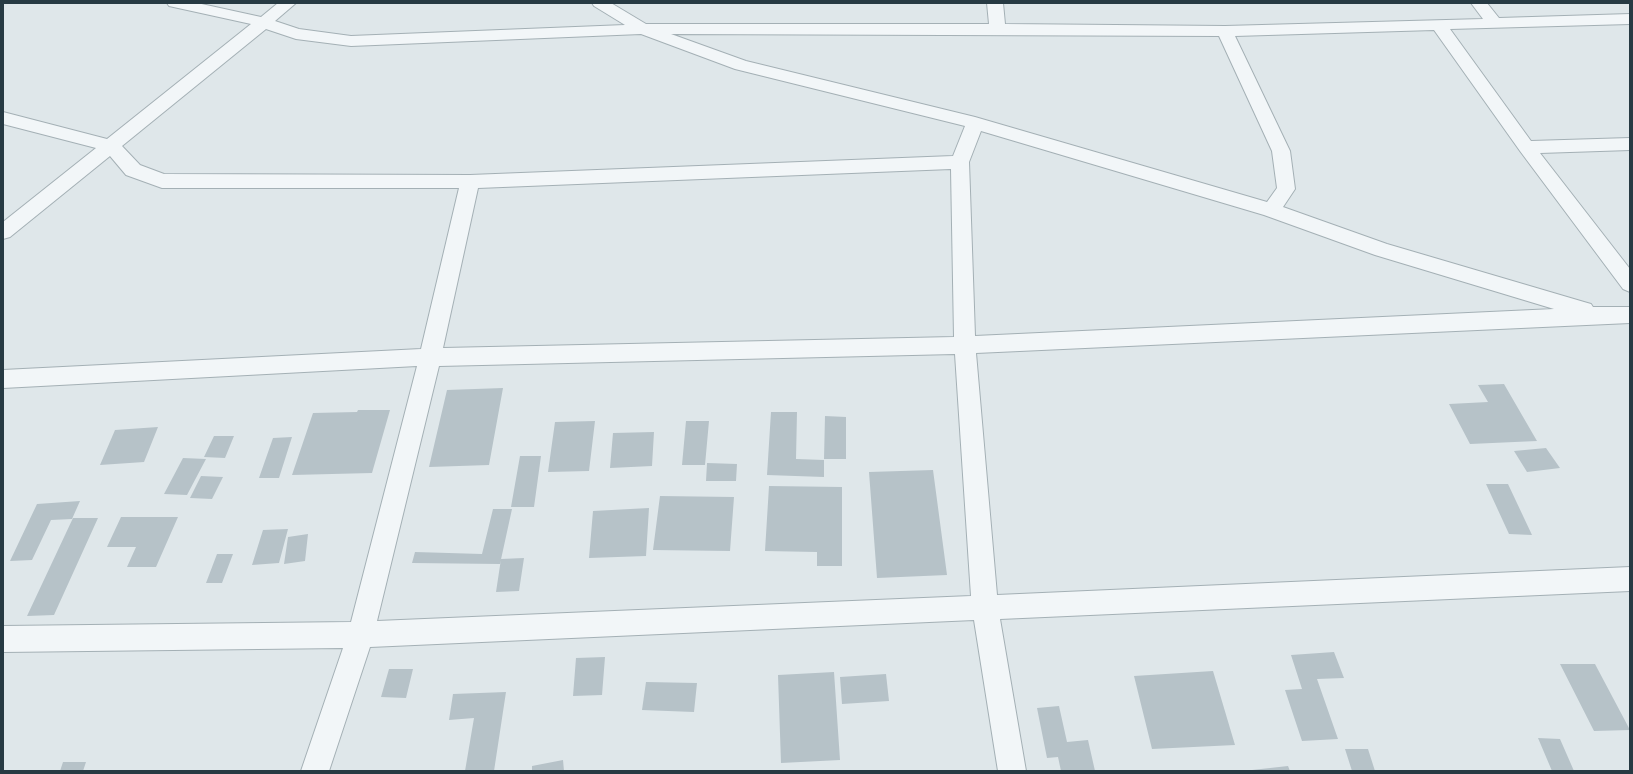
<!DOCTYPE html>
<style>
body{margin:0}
#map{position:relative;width:1633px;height:774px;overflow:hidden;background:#dfe7ea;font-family:Quicksand,sans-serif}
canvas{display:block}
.frame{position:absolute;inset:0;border:4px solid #273a43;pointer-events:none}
</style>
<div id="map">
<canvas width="1633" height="774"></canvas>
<div class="frame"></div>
</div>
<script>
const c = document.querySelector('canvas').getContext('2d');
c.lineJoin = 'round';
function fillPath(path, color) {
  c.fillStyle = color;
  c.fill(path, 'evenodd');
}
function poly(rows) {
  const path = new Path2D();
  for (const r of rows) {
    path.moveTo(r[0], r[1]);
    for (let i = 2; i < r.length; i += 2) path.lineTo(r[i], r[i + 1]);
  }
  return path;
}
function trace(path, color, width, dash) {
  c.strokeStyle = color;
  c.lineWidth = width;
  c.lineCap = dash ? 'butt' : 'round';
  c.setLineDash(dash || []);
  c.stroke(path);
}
fillPath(poly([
 [1504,384,1537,441,1470,444,1449,404,1488,402,1478,385],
 [503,388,489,465,429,467,447,390],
 [358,410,390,410,372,473,292,475,313,413,357,412],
 [771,412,797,412,796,459,824,460,824,477,767,475],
 [825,416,846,417,846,459,824,459],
 [595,421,589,471,548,472,555,422],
 [686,421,709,421,705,465,682,465],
 [158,427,144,462,100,465,115,430],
 [654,432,652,466,610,468,613,433],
 [214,436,234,436,225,458,204,457],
 [292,437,279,478,259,478,273,438],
 [1546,448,1560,468,1527,472,1514,451],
 [520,456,541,456,534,507,511,507],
 [183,458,206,459,187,495,164,494],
 [707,463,737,464,736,481,706,481],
 [933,470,947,575,877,578,869,472],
 [201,476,223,477,212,499,190,498],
 [1486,484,1508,484,1532,535,1509,534],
 [769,486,842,487,842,566,817,566,817,552,765,551],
 [660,496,734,497,730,551,653,550],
 [80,501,72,519,51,520,32,560,10,561,37,504],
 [649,508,646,556,589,558,593,511],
 [493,509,512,509,500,564,412,563,415,552,482,554],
 [121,517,178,517,156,567,127,567,136,547,107,547],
 [73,518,98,518,54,615,27,616],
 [288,529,279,563,252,565,263,530],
 [308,534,305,561,284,564,288,537],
 [217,554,233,554,222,583,206,583],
 [524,558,519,591,496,592,501,559],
 [1334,652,1344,678,1317,679,1338,739,1302,741,1285,690,1302,689,1291,655],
 [605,657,602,695,573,696,576,658],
 [1560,664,1595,664,1630,730,1594,731],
 [389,669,413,669,406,698,381,697],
 [1213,671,1235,745,1152,749,1134,676],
 [834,672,840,760,781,763,778,675],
 [886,674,889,701,842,704,840,677],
 [646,682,697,683,694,712,642,710],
 [506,692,494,771,465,771,474,718,449,720,453,694],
 [1059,706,1067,742,1088,740,1095,771,1061,771,1058,757,1047,758,1037,708],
 [1538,738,1560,739,1574,771,1552,771],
 [1345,749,1368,749,1375,771,1352,771],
 [563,760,564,771,532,771,532,766],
 [63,762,86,762,83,771,60,771],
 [1288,766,1290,771,1252,771,1252,770]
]), '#b6c2c8');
const minor = poly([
 [167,3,197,3,261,17,278,3,296,3,275,21,299,29,351,36,625,25,594,6,592,3,611,3,646,24,989,24,987,3,1003,3,1005,24,1225,26,1483,19,1471,3,1487,3,1499,18,1630,14,1630,24,1450,29,1531,141,1630,138,1630,150,1540,153,1630,269,1630,292,1623,289,1520,151,1434,30,1235,36,1290,151,1295,189,1283,207,1387,244,1584,302,1591,304,1593,307,1630,307,1630,323,976,353,997,595,1630,567,1630,591,1000,619,1026,771,998,771,974,620,370,647,329,771,301,771,343,648,3,652,3,626,351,622,417,366,3,388,3,370,421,349,459,188,162,188,126,175,110,156,10,237,3,239,3,222,96,148,3,124,3,112,107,139,251,24,169,6,167,3],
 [266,29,296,39,351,46,641,34,735,69,965,126,953,156,470,175,164,174,140,165,122,146,266,29],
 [671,34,1219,36,1272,151,1277,188,1267,202,975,117,746,61,671,34],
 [981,131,1264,215,1375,255,1554,309,975,336,969,162,981,131],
 [951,169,954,337,443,348,478,188,951,169],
 [955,354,971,596,377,621,439,366,955,354]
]);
trace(minor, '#a4b0b5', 2);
fillPath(minor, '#f2f6f8');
</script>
